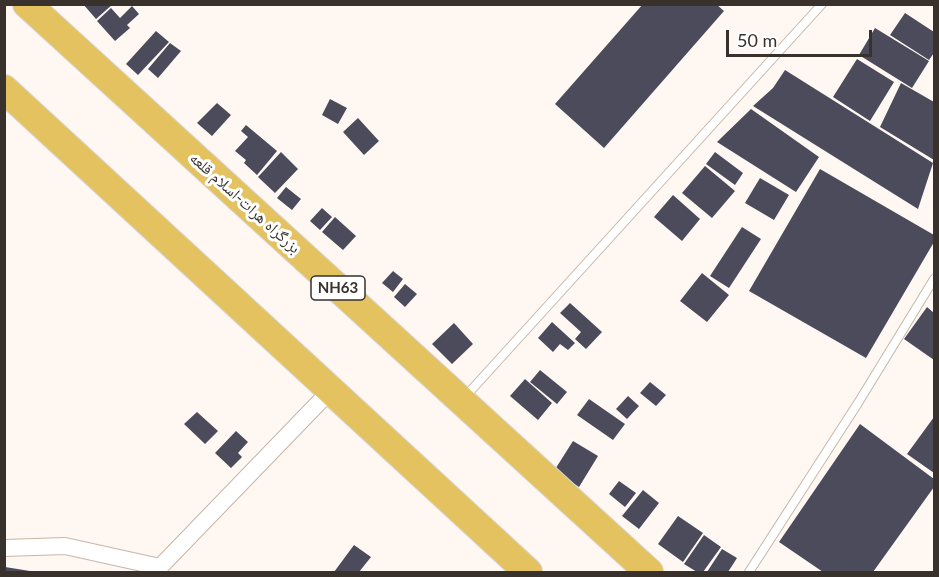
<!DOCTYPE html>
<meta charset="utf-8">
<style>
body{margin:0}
#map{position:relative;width:939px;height:577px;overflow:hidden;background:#fef7f2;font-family:Lato,sans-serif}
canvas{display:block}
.frame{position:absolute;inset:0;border:6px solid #38312c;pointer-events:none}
.scale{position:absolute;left:726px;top:30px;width:146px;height:27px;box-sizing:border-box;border:3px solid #38312c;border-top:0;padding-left:8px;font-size:18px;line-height:21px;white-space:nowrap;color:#38312c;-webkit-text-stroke:4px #fff;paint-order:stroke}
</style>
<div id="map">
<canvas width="939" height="577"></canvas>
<div class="frame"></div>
<div class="scale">50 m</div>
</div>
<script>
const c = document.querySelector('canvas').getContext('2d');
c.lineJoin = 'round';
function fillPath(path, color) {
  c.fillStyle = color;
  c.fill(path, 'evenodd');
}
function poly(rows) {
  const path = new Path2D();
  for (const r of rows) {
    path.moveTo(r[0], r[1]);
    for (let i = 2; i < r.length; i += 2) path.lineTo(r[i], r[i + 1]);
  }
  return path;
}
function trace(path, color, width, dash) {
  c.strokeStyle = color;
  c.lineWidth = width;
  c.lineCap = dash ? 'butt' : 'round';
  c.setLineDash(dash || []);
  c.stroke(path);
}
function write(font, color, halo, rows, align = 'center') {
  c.font = font + ' Lato,"Noto Naskh Arabic",sans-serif';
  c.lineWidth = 6;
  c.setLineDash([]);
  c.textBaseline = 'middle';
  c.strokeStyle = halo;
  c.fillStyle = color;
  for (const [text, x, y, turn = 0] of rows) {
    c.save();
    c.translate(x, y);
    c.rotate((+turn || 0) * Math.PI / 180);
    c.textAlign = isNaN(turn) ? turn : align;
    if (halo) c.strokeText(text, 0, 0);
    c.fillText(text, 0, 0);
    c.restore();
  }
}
fillPath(poly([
 [83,4,113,4,96,19],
 [643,4,716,4,724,11,604,148,555,104],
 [132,6,139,14,127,25,130,28,115,41,97,21,111,8,120,18],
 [905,13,934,32,934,53,929,60,890,35],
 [875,28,929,61,912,88,859,55],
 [156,31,169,42,138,75,126,64],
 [170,43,181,51,158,78,148,69],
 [857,59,894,82,870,121,833,97],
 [785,70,933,163,918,209,753,106,773,88],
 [901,83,934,102,934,160,880,127],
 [330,99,347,108,338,124,322,115],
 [217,103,231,115,212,136,197,123],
 [751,109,819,157,796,192,717,142],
 [358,118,379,141,364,155,343,132],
 [246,125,277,151,257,175,244,163,246,160,235,151,248,137,241,131],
 [281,152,298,169,275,193,258,177],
 [715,152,743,173,735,185,706,164],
 [705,166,735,191,712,218,682,193],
 [820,169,934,235,934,242,866,358,749,291],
 [760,178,789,195,774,220,745,203],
 [286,187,301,199,292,210,277,198],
 [673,195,700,219,682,241,654,217],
 [322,208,332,217,320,230,310,221],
 [335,217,356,236,343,250,322,232],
 [742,227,761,239,729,288,710,276],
 [393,271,403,279,393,292,382,283],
 [702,273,729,295,707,322,680,301],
 [405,284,417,294,405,307,394,297],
 [570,303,602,332,586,349,575,339,581,332,560,313],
 [927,307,934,313,934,360,904,339],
 [552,322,575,343,568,350,560,344,553,352,538,338],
 [454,323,473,344,452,364,432,344],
 [540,370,567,392,557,404,530,382],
 [525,379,552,403,538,420,510,396],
 [650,382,666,395,656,406,640,393],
 [628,396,639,406,627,419,616,409],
 [589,399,625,424,613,440,577,415],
 [197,412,218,431,205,444,184,424],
 [934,417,934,473,907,454],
 [860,424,934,479,934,487,873,572,823,572,779,542],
 [236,431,248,442,238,453,242,457,231,468,215,453],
 [573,441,598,456,579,487,554,471],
 [619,481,636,493,625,507,609,494],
 [643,490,659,503,639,529,622,516],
 [678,516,703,533,683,562,658,544],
 [704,535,721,547,703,572,697,572,684,564],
 [354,545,371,557,359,572,334,572],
 [722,549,737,558,728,572,707,572],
 [5,567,30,571,30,572,4,572]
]), '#4c4b5b');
const service = poly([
 [464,398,822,4],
 [749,572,858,403,934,279]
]);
const minor = poly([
 [4,548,65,546,160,567],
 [159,572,160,567,331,390]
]);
const trunk = poly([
 [27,4,649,572],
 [4,89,528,572]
]);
trace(service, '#c7b6a9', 10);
trace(minor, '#c7b6a9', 18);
trace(trunk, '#d7d6d5', 30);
trace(service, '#fff', 8);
trace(minor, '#fff', 16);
trace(trunk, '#e4c260', 28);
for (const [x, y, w] of [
 [338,288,54]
]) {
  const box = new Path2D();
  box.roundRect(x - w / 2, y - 12, w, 24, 4.5);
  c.fillStyle = '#fff';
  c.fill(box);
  trace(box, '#38312c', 1.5);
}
write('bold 15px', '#38312c', null, [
 ["NH63",338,288]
]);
write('16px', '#38312c', '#fff', [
 ["بزرگراه هرات-اسلام قلعه",245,203,42]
]);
</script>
